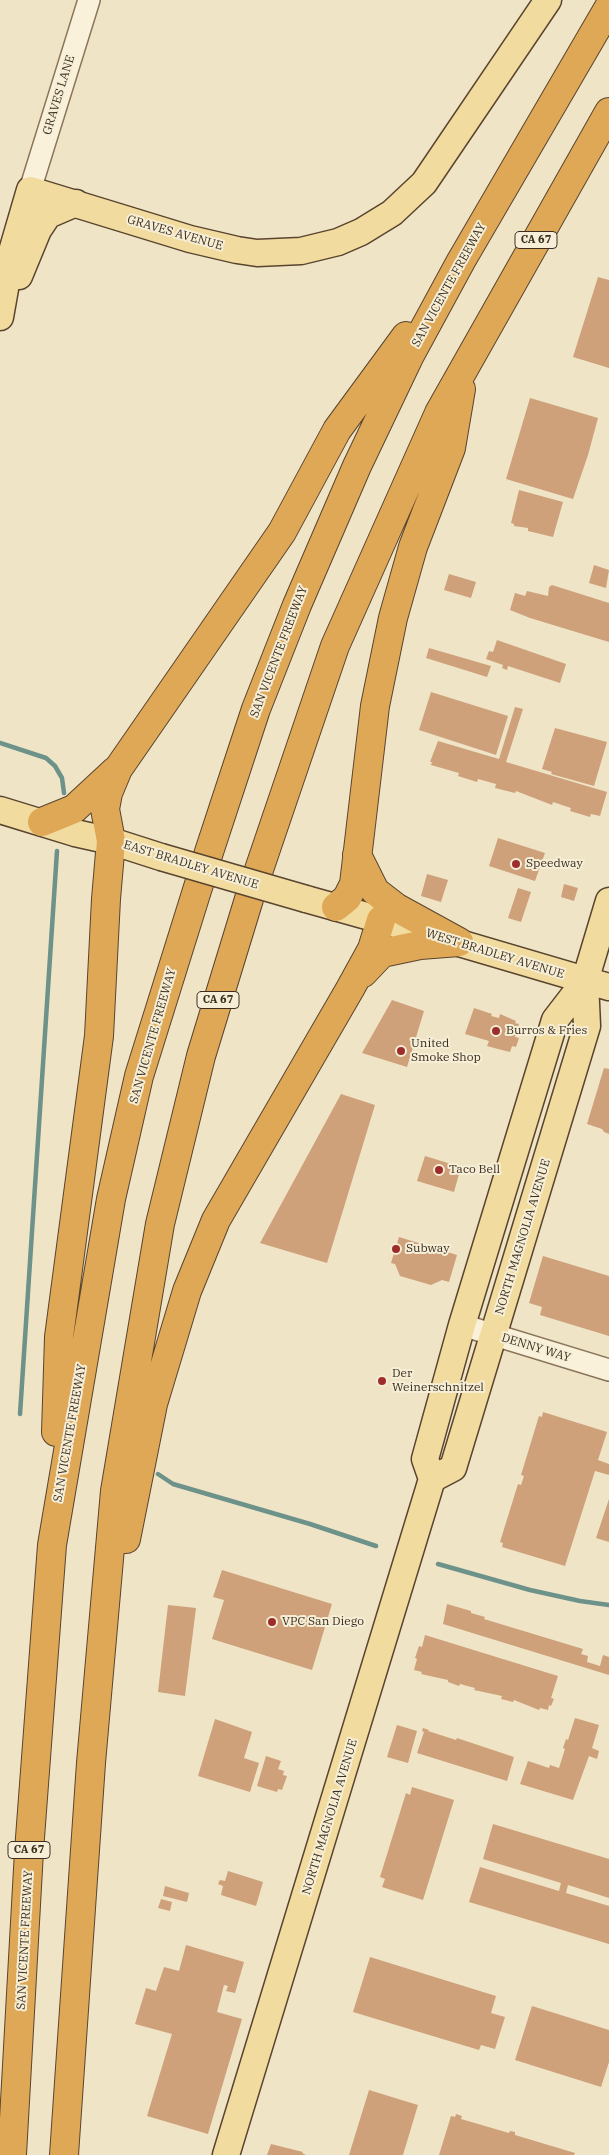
<!DOCTYPE html>
<style>
body{margin:0}
canvas{display:block;background:#efe4c6}
</style>
<canvas width="609" height="2155"></canvas>
<script>
const c = document.querySelector('canvas').getContext('2d');
c.lineJoin = 'round';
function poly(rows) {
  const path = new Path2D();
  for (const r of rows) {
    path.moveTo(r[0], r[1]);
    for (let i = 2; i < r.length; i += 2) path.lineTo(r[i], r[i + 1]);
  }
  return path;
}
function trace(path, color, width, dash) {
  c.strokeStyle = color;
  c.lineWidth = width;
  c.lineCap = dash ? 'butt' : 'round';
  c.setLineDash(dash || []);
  c.stroke(path);
}
function fillPath(path, color) {
  c.fillStyle = color;
  c.fill(path, 'evenodd');
}
function write(font, color, halo, rows, align = 'center') {
  c.font = font + ' "IBM Plex Serif",serif';
  c.lineWidth = 4;
  c.setLineDash([]);
  c.textBaseline = 'middle';
  c.strokeStyle = halo;
  c.fillStyle = color;
  for (const [text, x, y, turn = 0] of rows) {
    c.save();
    c.translate(x, y);
    c.rotate((+turn || 0) * Math.PI / 180);
    c.textAlign = isNaN(turn) ? turn : align;
    if (halo) c.strokeText(text, 0, 0);
    c.fillText(text, 0, 0);
    c.restore();
  }
}
trace(poly([
 [0,743,46,758,55,766,62,778,64,793],
 [20,1414,57,851],
 [158,1474,173,1484,310,1524,376,1546],
 [438,1564,530,1590,580,1601,609,1605]
]), '#6d928a', 4.5);
fillPath(poly([
 [598,277,609,280,609,368,573,357],
 [530,398,598,418,588,455,573,499,506,479],
 [519,490,563,502,553,537,528,531,528,528,514,526,514,524,511,523],
 [594,565,609,570,606,588,589,583],
 [449,574,476,582,471,598,444,590],
 [552,585,609,603,609,642,530,618,510,610,515,593,525,596,527,591,548,596,549,587],
 [497,640,566,664,560,683,508,666,507,670,502,668,503,665,486,659,489,651,493,652],
 [429,648,491,666,487,677,426,658],
 [431,692,508,716,496,755,419,730],
 [515,707,523,709,506,762,607,792,600,816,591,814,590,817,570,811,571,808,553,802,552,805,516,791,515,793,495,788,496,784,478,779,477,782,458,776,459,773,431,765,432,762,430,762,438,741,499,759],
 [555,728,607,742,594,786,551,774,552,772,542,769],
 [498,838,545,853,535,881,489,866],
 [427,874,448,880,441,902,421,896],
 [564,884,578,888,574,901,561,897],
 [518,888,531,892,521,922,508,918],
 [392,1000,424,1011,407,1067,362,1053],
 [474,1008,492,1014,491,1016,499,1018,500,1014,516,1021,515,1023,519,1024,515,1037,519,1038,516,1047,512,1046,510,1052,498,1049,487,1046,489,1041,465,1034],
 [604,1068,609,1069,609,1134,604,1132,602,1129,587,1124],
 [341,1094,375,1105,327,1263,260,1243],
 [425,1156,461,1167,454,1192,417,1181],
 [399,1237,457,1255,449,1282,442,1280,431,1285,400,1276,395,1264,391,1263],
 [543,1256,609,1276,609,1336,540,1315,542,1307,529,1303],
 [543,1412,607,1432,598,1460,609,1464,609,1475,595,1471,565,1566,502,1547,503,1543,500,1542,518,1484,521,1485,524,1476,521,1475,539,1416,542,1417],
 [609,1499,609,1542,596,1538],
 [222,1570,332,1604,312,1670,212,1639,224,1600,213,1597],
 [447,1604,471,1611,471,1613,485,1617,484,1619,583,1649,581,1654,588,1656,587,1662,600,1666,603,1655,609,1657,609,1675,443,1624],
 [168,1605,196,1608,185,1696,158,1692],
 [425,1635,558,1676,551,1698,554,1699,551,1706,549,1705,548,1710,540,1708,539,1710,514,1700,513,1702,501,1699,502,1696,474,1690,475,1688,460,1684,459,1686,448,1682,448,1680,421,1674,422,1672,414,1670,417,1659,415,1658,419,1646,422,1647],
 [575,1718,599,1725,592,1748,599,1751,597,1759,589,1756,573,1800,520,1784,528,1761,549,1768,550,1765,559,1768,565,1749,563,1748,566,1739,568,1740],
 [215,1719,252,1732,244,1758,259,1763,250,1792,198,1776],
 [397,1725,417,1731,408,1763,387,1757],
 [423,1728,429,1730,428,1731,456,1740,457,1738,514,1757,507,1781,417,1753,424,1732,422,1731],
 [266,1756,281,1761,278,1769,284,1771,283,1775,287,1776,282,1790,278,1789,277,1792,257,1786],
 [412,1787,454,1800,423,1900,382,1887,385,1879,380,1877,406,1793,410,1795],
 [493,1824,609,1859,609,1898,568,1885,566,1893,609,1906,609,1944,469,1902,480,1867,559,1891,561,1883,483,1859],
 [228,1871,263,1882,256,1906,221,1895,223,1886,218,1884,220,1880,225,1881],
 [165,1886,189,1893,187,1902,163,1896],
 [161,1899,172,1902,170,1911,158,1908],
 [186,1945,244,1962,235,1993,226,1991,228,1986,224,1985,217,2012,242,2019,208,2134,147,2116,172,2034,135,2024,146,1988,156,1991,164,1967,179,1971],
 [370,1957,496,1996,491,2013,505,2017,495,2049,481,2045,479,2050,353,2012],
 [532,2006,609,2030,609,2062,601,2087,515,2060],
 [369,2090,418,2105,403,2155,349,2155],
 [456,2114,462,2116,461,2119,509,2133,510,2131,515,2132,515,2135,575,2153,574,2155,439,2155,451,2116,455,2117],
 [271,2144,303,2152,302,2153,306,2155,267,2155]
]), '#cea17b');
const minor = poly([
 [30,190,89,0],
 [462,1325,609,1370]
]);
const major = poly([
 [19,276,38,230,48,215,76,203],
 [0,317,11,255,30,190,190,239,237,250,257,253,301,251,338,242,361,232,392,213,424,183,548,0],
 [0,810,75,833,111,841,161,857],
 [306,899,381,920,609,987],
 [432,1479,453,1468,587,1026,585,981,609,901],
 [226,2155,432,1479,425,1459,462,1325,555,1020,585,981]
]);
const highway = poly([
 [42,822,74,809,115,771],
 [357,855,375,891,397,908,459,942],
 [336,907,347,898,354,884,375,706,393,618,413,547,451,448,461,389],
 [363,973,382,953,420,945,459,942],
 [56,1432,59,1337,99,1036,106,899,111,841,105,809,108,793,118,769,282,532,337,430,406,336],
 [126,1539,153,1404,187,1291,216,1220,350,989,372,949,381,920],
 [12,2155,29,1851,52,1545,111,1199,139,1076,209,852,256,709,297,605,357,466,410,355,461,261,609,7],
 [64,2155,91,1763,115,1491,160,1224,201,1056,249,899,335,646,439,413,609,112]
]);
trace(minor, '#8b765b', 24);
trace(major, '#59442f', 29);
trace(highway, '#59442f', 30);
trace(minor, '#faf1da', 21);
trace(major, '#f2db9e', 26);
trace(highway, '#dfa856', 28);
const majorBridge = poly([
 [161,857,306,899]
]);
trace(majorBridge, '#59442f', 29, []);
trace(majorBridge, '#f2db9e', 26);
for (const [x, y, r, color] of [
 [516,864,5,"#9c2d2a"],
 [496,1031,5,"#9c2d2a"],
 [401,1051,5,"#9c2d2a"],
 [439,1170,5,"#9c2d2a"],
 [396,1249,5,"#9c2d2a"],
 [382,1381,5,"#9c2d2a"],
 [272,1622,5,"#9c2d2a"]
]) {
  const dot = new Path2D();
  dot.arc(x, y, r, 0, 2 * Math.PI);
  c.fillStyle = color;
  c.fill(dot);
  trace(dot, '#f6eed6', 2);
}
for (const [x, y, w] of [
 [536,240,42],
 [218,1000,42],
 [29,1850,42]
]) {
  const box = new Path2D();
  box.roundRect(x - w / 2, y - 8.5, w, 17, 4);
  c.fillStyle = '#f6eed6';
  c.fill(box);
  trace(box, '#3b2e1f', 1);
}
write('bold 11px', '#3b2e1f', null, [
 ["CA 67",536,240],
 ["CA 67",218,1000],
 ["CA 67",29,1850]
]);
write('12px', '#3b2e1f', '#f6eed6', [
 ["GRAVES LANE",59,95,-73],
 ["GRAVES AVENUE",175,233,16],
 ["SAN VICENTE FREEWAY",449,285,-61],
 ["SAN VICENTE FREEWAY",279,652,-69],
 ["EAST BRADLEY AVENUE",191,865,17],
 ["WEST BRADLEY AVENUE",495,954,17],
 ["SAN VICENTE FREEWAY",153,1036,-74],
 ["NORTH MAGNOLIA AVENUE",523,1237,-73],
 ["DENNY WAY",536,1348,17],
 ["SAN VICENTE FREEWAY",70,1433,-80],
 ["NORTH MAGNOLIA AVENUE",330,1817,-73],
 ["SAN VICENTE FREEWAY",25,1940,-87]
]);
write('12px', '#3b2e1f', '#f6eed6', [
 ["Speedway",526,864],
 ["Burros & Fries",506,1031],
 ["United",411,1044],
 ["Smoke Shop",411,1058],
 ["Taco Bell",449,1170],
 ["Subway",406,1249],
 ["Der",392,1374],
 ["Weinerschnitzel",392,1388],
 ["VPC San Diego",282,1622]
], 'left');
</script>
